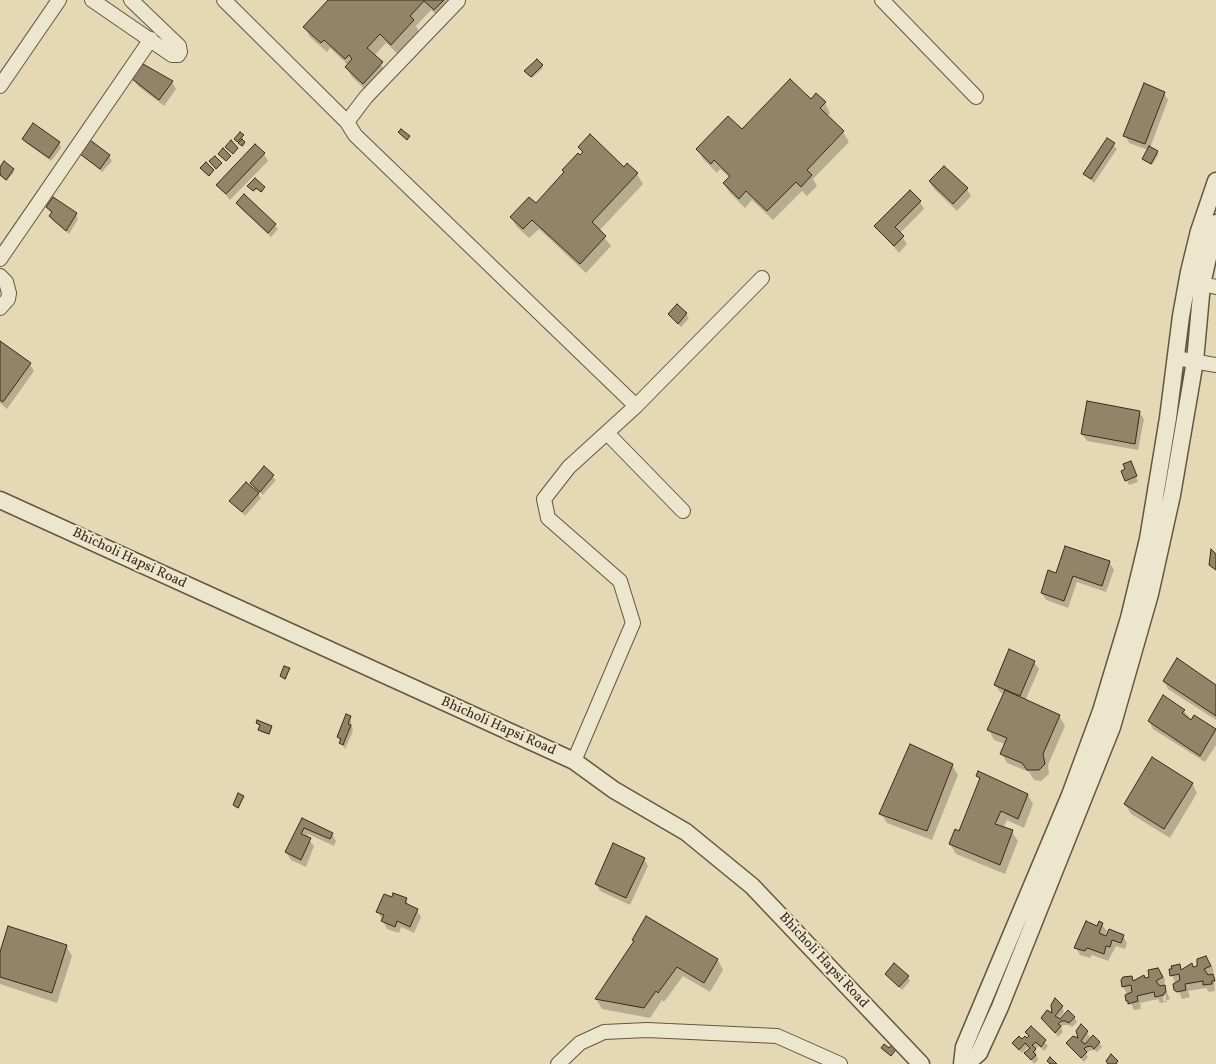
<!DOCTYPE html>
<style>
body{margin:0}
canvas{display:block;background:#e4d8b5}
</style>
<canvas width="1216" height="1064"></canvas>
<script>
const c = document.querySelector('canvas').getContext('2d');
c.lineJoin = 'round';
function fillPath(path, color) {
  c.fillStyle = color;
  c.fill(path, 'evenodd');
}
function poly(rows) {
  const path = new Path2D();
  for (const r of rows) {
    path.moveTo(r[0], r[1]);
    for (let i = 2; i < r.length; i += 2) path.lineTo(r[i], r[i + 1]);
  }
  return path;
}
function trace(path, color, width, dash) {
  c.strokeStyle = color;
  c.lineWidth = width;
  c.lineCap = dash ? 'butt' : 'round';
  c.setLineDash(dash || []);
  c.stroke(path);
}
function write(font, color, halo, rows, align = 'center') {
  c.font = font + ' Vollkorn,serif';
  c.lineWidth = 4;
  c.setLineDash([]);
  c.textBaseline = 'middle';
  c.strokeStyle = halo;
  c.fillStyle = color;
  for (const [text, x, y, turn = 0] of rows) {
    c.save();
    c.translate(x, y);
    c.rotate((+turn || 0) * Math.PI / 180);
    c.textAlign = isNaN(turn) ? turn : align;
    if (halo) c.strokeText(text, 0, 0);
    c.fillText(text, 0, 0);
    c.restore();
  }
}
fillPath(poly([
 [330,0,457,0,441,19,431,10,416,26,419,31,398,54,386,43,374,56,387,73,369,93,352,77,346,67,348,65,330,48,327,52,310,37,305,27],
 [537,61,543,68,532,78,527,73],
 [134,79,172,82,176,89,164,106,138,86],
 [1164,93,1168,100,1150,148,1159,154,1152,165,1143,159,1148,150,1129,143,1125,135],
 [811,101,825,103,830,113,827,116,843,132,849,142,813,179,817,186,807,196,802,191,773,220,752,200,745,208,730,193,724,184,730,178,720,169,717,173,703,159,697,149],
 [243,136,241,140,245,144,243,147,236,141],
 [23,139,59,143,61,148,51,161,26,143],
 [1108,140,1117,149,1094,183,1085,174],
 [580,147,624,169,627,165,637,174,643,184,599,231,611,246,586,273,539,229,529,238,517,227,511,217,536,204,583,154],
 [82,154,109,156,112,161,102,172],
 [264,154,268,161,230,200,218,185],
 [0,169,13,170,14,172,7,181,0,175],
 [255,180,264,188,262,193,258,188,254,192,250,188],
 [930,182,967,189,971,196,957,211,934,189],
 [244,196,275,225,278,229,271,237,240,208,238,204],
 [920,202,924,209,900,233,907,244,899,253,876,227],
 [47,207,76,214,78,219,69,234,53,221,50,216,52,214],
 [686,314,689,318,681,327,669,315],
 [0,343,30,364,34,371,7,409,0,403],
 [1139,412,1144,419,1138,450,1087,441,1082,434],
 [1132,466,1138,482,1129,485,1123,472],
 [264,468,276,480,263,495,256,490,261,498,245,516,231,501,256,491,251,483],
 [1109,562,1114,570,1106,592,1077,582,1068,608,1046,600,1042,593,1057,575],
 [1034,662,1039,669,1025,701,1059,716,1065,726,1048,765,1049,774,1041,781,1034,780,1029,772,1007,763,1002,754,1005,744,994,740,989,730,1005,694,1000,692,995,685],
 [289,669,286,680,282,678,281,676],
 [1164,681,1216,686,1216,720,1168,689],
 [1184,711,1192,721,1195,717,1216,731,1216,745,1205,762,1153,729,1149,721],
 [350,717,353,731,345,749,338,737],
 [257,723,271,727,270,735,261,732,261,726],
 [952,765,958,775,932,840,887,823,881,814],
 [978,776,1028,795,1033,804,1024,828,1007,820,1003,828,1012,832,1018,841,1005,874,956,854,950,844,959,833,980,781],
 [1192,783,1197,793,1170,838,1131,814,1125,804],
 [243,797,239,809,235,806,234,805],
 [302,820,332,834,336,841,334,846,308,834,307,838,314,846,306,867,291,860,286,852],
 [644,859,648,866,630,905,600,891,596,884],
 [392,899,406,899,410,907,417,910,421,917,414,933,401,927,399,933,387,929,378,912],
 [1100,923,1107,931,1104,937,1123,936,1127,943,1125,949,1116,946,1108,961,1092,955,1090,958,1080,955,1076,948],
 [633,940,718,960,723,970,710,992,683,976,664,1002,662,1000,650,1018,602,1009,596,999,635,943],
 [66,946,72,956,57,1003,0,984,0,956],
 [1206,958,1213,968,1215,991,1209,992,1206,988,1188,991,1190,997,1182,999,1172,975,1180,966,1182,971,1199,967],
 [1158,969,1165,979,1164,986,1170,999,1167,1000,1167,1002,1160,1003,1158,999,1140,1003,1141,1009,1134,1010,1123,986,1131,977,1134,982,1151,978],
 [1162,989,1165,992,1166,1001,1164,1002],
 [886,974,908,977,910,981,902,990],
 [1062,1007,1064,1012,1059,1019,1074,1017,1077,1022,1072,1027,1069,1025,1063,1025,1061,1028,1063,1032,1058,1037,1043,1018,1054,1015],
 [1081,1025,1090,1037,1085,1044,1099,1043,1102,1047,1097,1052,1094,1050,1089,1051,1086,1054,1088,1057,1084,1062,1067,1043,1080,1040],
 [1031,1028,1048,1046,1044,1051,1039,1046,1035,1049,1038,1060,1034,1064,1026,1053,1030,1049,1028,1047,1022,1053,1013,1043,1027,1039,1029,1037,1027,1032]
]), '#0003');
const building = poly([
 [328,0,444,0,434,10,424,1,410,16,414,20,391,45,380,34,367,48,383,62,363,84,345,67,352,59,349,55,345,59,324,40,321,43,303,27,328,0],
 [537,59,543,65,531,77,524,71,537,59],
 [143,64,173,81,159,100,132,79,143,64],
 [790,79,811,99,816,93,826,102,820,108,844,131,807,170,812,175,801,187,796,182,767,211,746,191,739,199,723,183,730,176,714,160,711,164,696,149,728,116,742,129,790,79],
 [1144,83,1165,92,1145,144,1123,136,1144,83],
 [33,123,60,142,49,158,22,139,33,123],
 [401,129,410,136,407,140,398,132,401,129],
 [240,132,244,135,237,142,234,139,240,132],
 [590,134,624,167,627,163,638,173,592,222,606,236,580,264,532,220,523,229,510,217,529,197,536,203,564,172,562,170,578,153,580,155,583,152,578,147,590,134],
 [1107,138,1115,143,1091,179,1083,174,1107,138],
 [242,139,245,142,242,146,238,143,242,139],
 [90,140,110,155,100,169,80,154,90,140],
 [231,140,238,148,233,154,225,147,231,140],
 [255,144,265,153,226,194,216,185,255,144],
 [1149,146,1158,151,1151,164,1142,159,1149,146],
 [223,148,231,156,226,161,218,154,223,148],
 [215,156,222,163,216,169,209,161,215,156],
 [4,161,14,169,6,180,0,175,0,167,4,161],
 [206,162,214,170,209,176,200,168,206,162],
 [944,166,968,188,953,204,929,181,944,166],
 [255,178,265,187,261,192,256,188,253,191,247,186,255,178],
 [910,190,921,201,895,227,904,236,894,246,874,226,910,190],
 [244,194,276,224,268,233,236,203,244,194],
 [53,197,77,213,66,231,49,216,52,212,46,207,53,197],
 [677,304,687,313,678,324,668,314,677,304],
 [0,341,31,363,3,402,0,400,0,341],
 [1087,401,1140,411,1135,444,1081,434,1087,401],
 [1131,461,1137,476,1125,481,1121,471,1125,469,1123,464,1131,461],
 [264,466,274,475,260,492,250,483,264,466],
 [246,482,259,493,242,512,229,501,246,482],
 [1065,546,1110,561,1102,586,1073,576,1064,601,1041,593,1048,570,1056,573,1065,546],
 [1211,549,1216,554,1216,570,1209,565,1211,549],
 [1009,649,1035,661,1020,696,994,685,1009,649],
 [1177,658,1216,685,1216,716,1163,681,1177,658],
 [284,666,290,668,285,679,280,676,284,666],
 [1005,690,1060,715,1043,754,1045,764,1039,770,1027,770,1022,763,1000,754,1007,738,987,730,1005,690],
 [1163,695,1185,710,1182,713,1191,720,1194,715,1216,729,1200,756,1148,721,1163,695],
 [346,714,351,716,348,724,351,725,343,745,339,743,341,739,337,737,346,714],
 [257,720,272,726,269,734,258,730,260,725,256,723,257,720],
 [910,744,953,764,927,831,879,814,910,744],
 [1152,757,1193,783,1164,829,1124,804,1152,757],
 [978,771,1028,794,1018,819,1001,811,995,824,1013,830,1000,865,949,844,955,829,959,831,980,778,976,776,978,771],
 [238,793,244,796,238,808,233,805,238,793],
 [302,818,333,833,330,839,304,828,301,834,311,838,301,860,285,852,302,818],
 [613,843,645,858,626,898,595,884,613,843],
 [393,893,407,898,405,903,418,909,410,927,397,921,395,927,381,921,384,915,376,912,384,894,392,897,393,893],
 [646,916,718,959,704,983,677,967,658,993,656,991,644,1008,595,999,634,941,632,940,646,916],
 [1086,921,1097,926,1099,921,1103,923,1099,933,1106,936,1109,929,1124,935,1121,943,1112,940,1110,947,1106,946,1104,954,1087,948,1085,951,1074,948,1086,921],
 [8,926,67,945,52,993,0,977,0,952,8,926],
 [1206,956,1211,966,1204,969,1208,975,1213,974,1215,981,1212,981,1212,984,1203,985,1203,981,1185,984,1186,990,1177,992,1174,990,1173,984,1180,980,1179,974,1170,976,1169,969,1172,969,1171,966,1180,964,1181,970,1192,963,1193,967,1197,966,1197,959,1206,956],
 [894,963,909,976,899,987,885,974,894,963],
 [1158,968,1163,977,1156,981,1160,986,1165,985,1166,992,1164,993,1164,995,1155,997,1154,992,1137,996,1138,1001,1128,1004,1128,1001,1126,1001,1125,995,1132,992,1131,985,1122,987,1121,980,1123,977,1132,976,1133,981,1144,975,1145,978,1149,977,1148,970,1158,968],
 [1055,998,1063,1006,1055,1016,1060,1019,1068,1010,1075,1017,1069,1023,1065,1021,1061,1021,1058,1024,1061,1026,1055,1033,1041,1018,1047,1010,1052,1013,1051,1005,1055,998],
 [1081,1024,1088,1031,1081,1041,1085,1044,1093,1035,1100,1042,1094,1049,1091,1046,1086,1047,1084,1049,1087,1052,1081,1058,1066,1043,1073,1036,1078,1038,1076,1031,1081,1024],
 [1031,1026,1046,1040,1041,1047,1036,1042,1032,1045,1036,1049,1033,1052,1036,1055,1031,1060,1024,1053,1030,1048,1025,1043,1019,1050,1012,1043,1019,1036,1022,1039,1025,1036,1027,1038,1029,1036,1025,1032,1031,1026],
 [893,1043,898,1047,891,1056,881,1048,884,1044,889,1048,893,1043],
 [1111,1054,1118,1061,1116,1064,1108,1064,1106,1061,1111,1054],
 [1050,1057,1057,1064,1050,1064,1047,1061,1050,1057]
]);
fillPath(building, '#938469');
trace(building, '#3b2a17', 1);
const minor = poly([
 [92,0,172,55,178,55,180,52,179,46,131,0],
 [224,0,347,122],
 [882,0,976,97],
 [458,1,366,97,347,122,355,135,636,406],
 [0,86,59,0],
 [0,259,151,39],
 [0,276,6,282,9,293,8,299,0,308],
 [1202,284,1216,287],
 [1176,358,1216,365],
 [607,433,683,511],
 [574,761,633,623,620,581,548,518,544,499,569,467,636,406,762,278],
 [558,1064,580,1043,604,1032,647,1030,777,1036,840,1064]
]);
const tertiary = poly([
 [0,500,574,761,614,790,686,832,752,886,921,1064],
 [962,1064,964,1047,1070,795,1101,711,1129,618,1148,539,1168,418,1181,316,1189,272,1199,231,1216,181],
 [966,1064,979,1053,1000,1007,1112,727,1150,594,1172,495,1195,361,1202,284,1216,223]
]);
trace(minor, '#65563e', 16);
trace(tertiary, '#65563e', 19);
trace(minor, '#ede6cf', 14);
trace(tertiary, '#ede6cf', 16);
write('14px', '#3b2a17', '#ede6cf', [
 ["Bhicholi Hapsi Road",129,559,25],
 ["Bhicholi Hapsi Road",498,727,24],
 ["Bhicholi Hapsi Road",823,961,47]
]);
</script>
